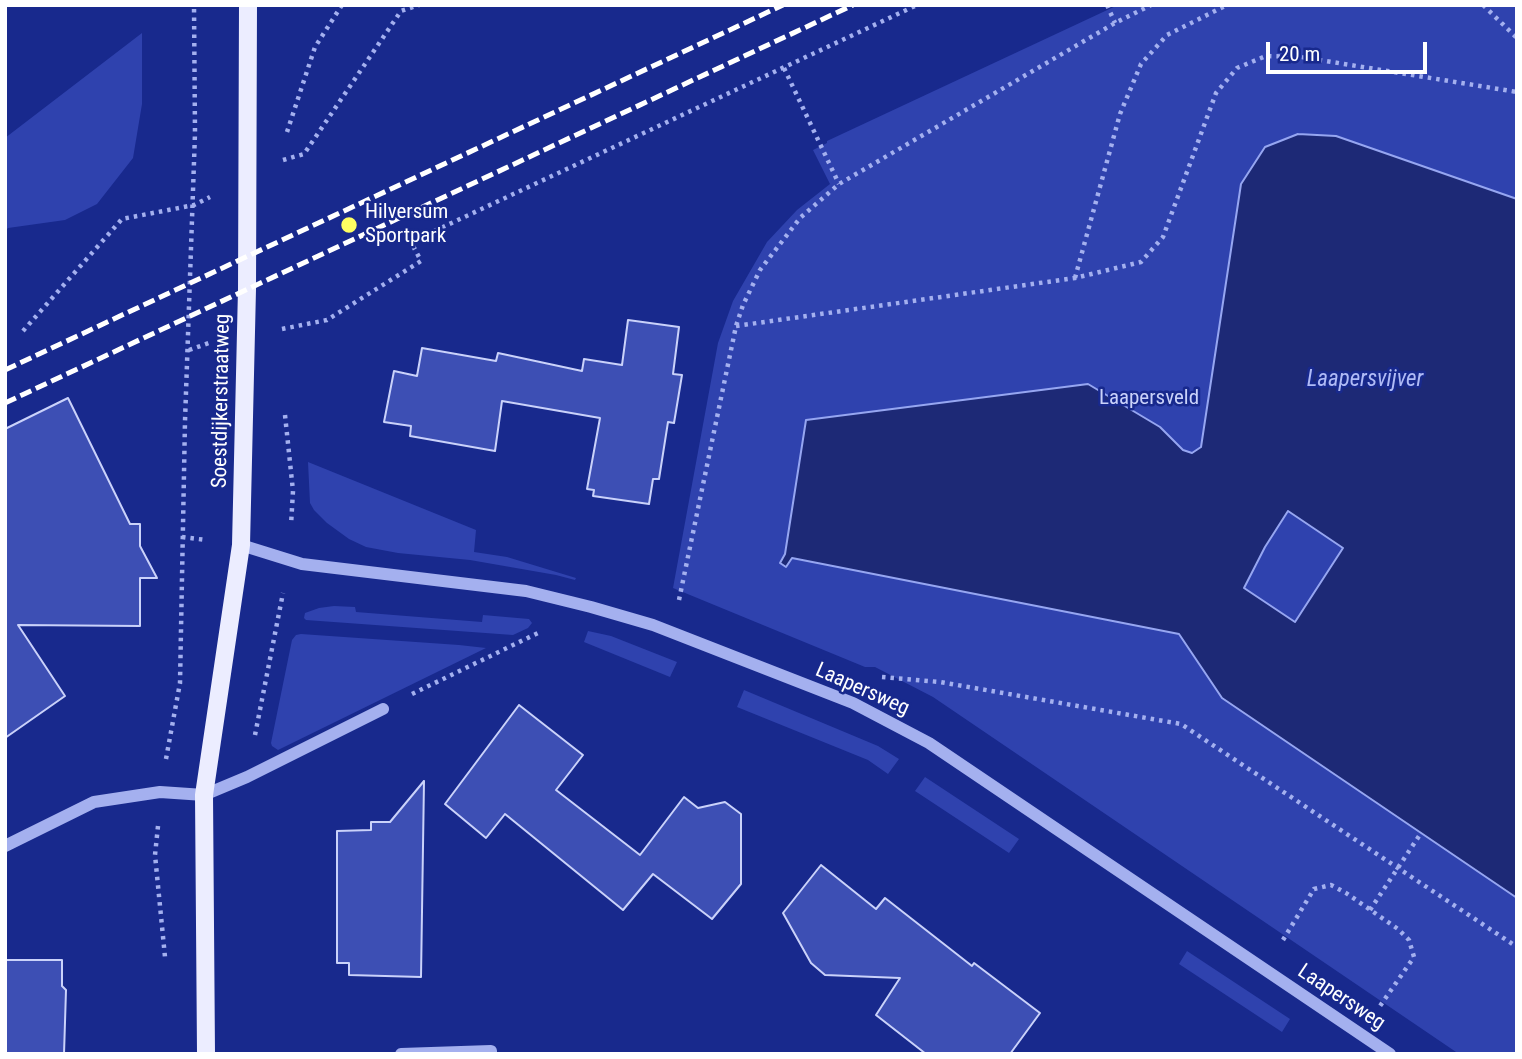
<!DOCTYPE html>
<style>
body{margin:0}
#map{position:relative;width:1522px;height:1059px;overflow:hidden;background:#18298d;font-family:"Roboto Condensed",sans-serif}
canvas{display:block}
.frame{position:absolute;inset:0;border:7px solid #fff;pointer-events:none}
.scale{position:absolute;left:1266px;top:42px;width:161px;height:32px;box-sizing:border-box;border:4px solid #fff;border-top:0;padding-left:9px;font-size:21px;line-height:24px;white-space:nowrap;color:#fff;-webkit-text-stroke:5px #18298d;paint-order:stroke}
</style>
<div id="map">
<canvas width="1522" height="1059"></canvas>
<div class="frame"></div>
<div class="scale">20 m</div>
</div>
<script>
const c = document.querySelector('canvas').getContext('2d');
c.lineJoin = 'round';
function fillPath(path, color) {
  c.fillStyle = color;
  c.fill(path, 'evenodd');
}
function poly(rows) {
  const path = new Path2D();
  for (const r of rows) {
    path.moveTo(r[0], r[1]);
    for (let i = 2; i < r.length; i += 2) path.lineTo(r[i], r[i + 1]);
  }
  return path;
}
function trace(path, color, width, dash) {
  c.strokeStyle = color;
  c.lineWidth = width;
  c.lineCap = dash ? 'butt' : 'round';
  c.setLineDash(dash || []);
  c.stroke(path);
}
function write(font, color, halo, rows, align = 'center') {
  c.font = font + ' "Roboto Condensed",sans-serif';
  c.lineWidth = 5;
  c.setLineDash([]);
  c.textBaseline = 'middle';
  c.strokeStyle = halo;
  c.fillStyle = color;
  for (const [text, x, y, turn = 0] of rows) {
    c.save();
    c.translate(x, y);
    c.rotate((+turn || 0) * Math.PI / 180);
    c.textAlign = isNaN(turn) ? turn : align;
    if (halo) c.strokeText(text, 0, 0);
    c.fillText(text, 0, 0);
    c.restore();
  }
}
fillPath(poly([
 [1118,5,1517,5,1517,1054,1459,1054,933,697,875,667,865,667,673,588,718,343,733,301,767,242,797,210,830,184,813,150,827,143,827,141],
 [142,33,142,104,133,158,97,204,65,220,8,228,5,231,5,138],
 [308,462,476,530,474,552,507,557,576,578,575,580,556,575,470,560,398,553,366,547,349,539,327,523,314,510,310,503],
 [334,606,355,607,356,612,482,622,483,615,529,619,532,623,528,628,513,635,306,620,304,618,305,613,319,608],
 [588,631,611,636,677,662,670,677,584,642],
 [301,634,459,645,486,648,278,750,272,746,271,743,292,640,296,635],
 [744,690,878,746,899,759,888,774,868,760,737,707],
 [925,777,1019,839,1009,853,915,791],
 [1187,951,1290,1019,1282,1032,1179,964]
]), '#2f42ae');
const water = poly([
 [1298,134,1336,136,1517,199,1517,898,1222,698,1179,634,792,558,786,567,780,563,785,554,806,420,1088,384,1160,427,1183,450,1192,453,1201,447,1241,184,1265,147,1298,134],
 [1288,511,1343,548,1295,622,1244,588,1265,547,1288,511]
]);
fillPath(water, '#1d2976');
trace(water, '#96a6f1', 2);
const building = poly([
 [628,320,679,327,673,374,682,375,674,423,668,422,659,479,653,479,649,504,593,496,594,490,587,489,600,418,502,401,495,451,410,436,411,426,384,422,394,371,417,376,422,348,496,361,498,353,582,371,584,359,622,365,628,320],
 [68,398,130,524,140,524,140,546,157,578,140,578,140,626,18,625,65,696,5,738,5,429,68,398],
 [519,705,583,755,556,790,640,855,684,797,698,808,725,802,741,814,741,884,712,919,653,874,623,910,505,814,486,838,445,804,519,705],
 [424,781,421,977,349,975,349,963,337,963,337,831,371,830,371,822,390,822,424,781],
 [821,865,876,909,885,898,972,966,974,963,1040,1013,1010,1054,926,1054,876,1015,900,978,825,975,811,963,783,913,821,865],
 [5,960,62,960,62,986,66,990,64,1054,5,1054,5,960]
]);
fillPath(building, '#3d4fb4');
trace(building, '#cad2fa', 2);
trace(poly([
 [1107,5,1115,23],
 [1483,5,1517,38],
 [784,68,839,184],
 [287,132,315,47,342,5],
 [283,160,304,154,401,11,419,5],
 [1075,278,1120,114,1141,64,1167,35,1227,5],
 [736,326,1075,278,1141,262,1163,237,1216,93,1237,68,1266,56,1301,57,1517,92],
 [282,329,327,320,421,261,411,242,917,5],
 [23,331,122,219,194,205,210,197],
 [189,350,209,343],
 [285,415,293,491,291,525],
 [182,537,206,540],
 [679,600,736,326,743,305,760,270,800,218,839,184,1115,23,1151,5],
 [882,677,940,682,1181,724,1517,947],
 [412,694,540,632],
 [255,735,283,593],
 [166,759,180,683,185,421,195,133,194,5],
 [158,826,155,855,165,957],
 [1370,910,1421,833],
 [1283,940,1314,889,1331,885,1346,893,1398,929,1409,940,1414,957,1380,1006]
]), '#a4b0ef', 4.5, [3.5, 5]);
trace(poly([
 [241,545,302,564,526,591,591,607,653,625,853,703,929,743,1390,1054],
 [5,846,94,802,160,792,204,795,247,777,383,709],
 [401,1054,491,1051,491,1054]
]), '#a4b0ef', 12);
trace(poly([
 [206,1054,204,795,241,545,247,289,248,5]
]), '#ecedff', 18);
trace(poly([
 [5,370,783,5],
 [5,403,853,5]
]), '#fff', 5, [12, 5]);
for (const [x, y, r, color] of [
 [349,225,9,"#feff62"]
]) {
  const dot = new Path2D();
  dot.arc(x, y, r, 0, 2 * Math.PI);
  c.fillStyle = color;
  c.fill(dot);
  trace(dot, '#18298d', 2.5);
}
write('21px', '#fff', '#18298d', [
 ["Hilversum",365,213],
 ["Sportpark",365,237]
], 'left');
write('21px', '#cad2fa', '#18298d', [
 ["Laapersveld",1149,399]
]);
write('21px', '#fff', '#18298d', [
 ["Soestdijkerstraatweg",222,401,-89],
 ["Laapersweg",862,690,24],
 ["Laapersweg",1341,998,34]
]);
write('italic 23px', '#b0bbf6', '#18298d', [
 ["Laapersvijver",1365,380]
]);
</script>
